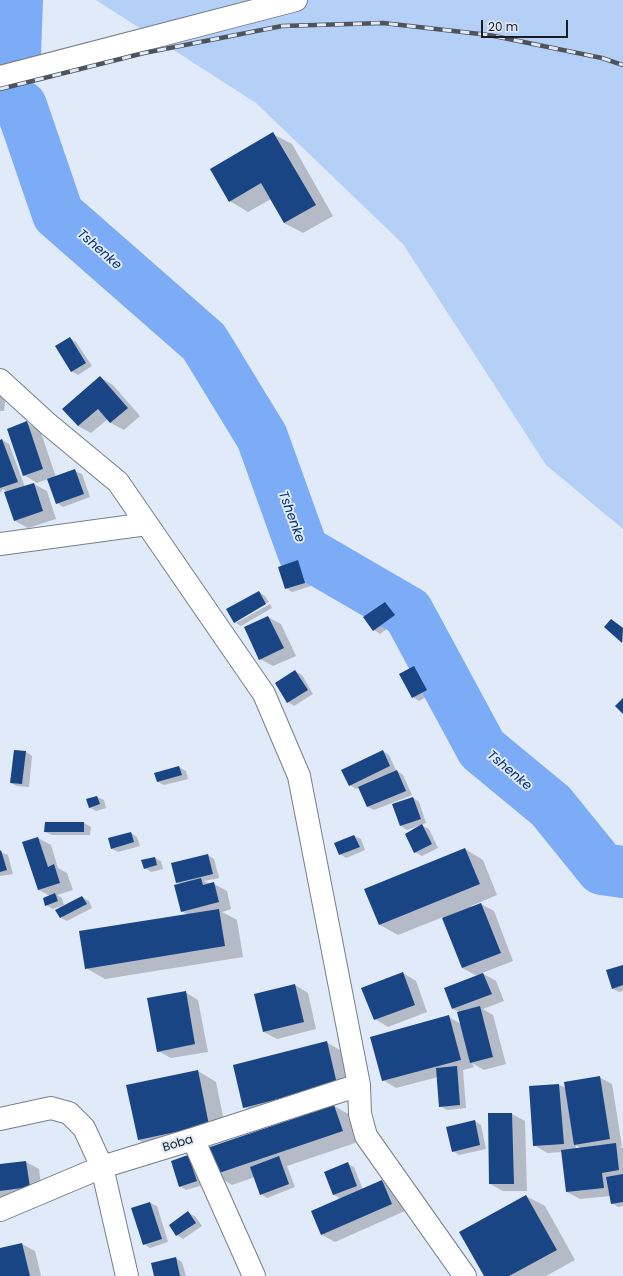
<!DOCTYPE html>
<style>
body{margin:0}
#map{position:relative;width:623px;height:1276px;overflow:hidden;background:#e1eaf8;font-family:Poppins,sans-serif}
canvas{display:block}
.scale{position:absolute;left:481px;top:20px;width:87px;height:18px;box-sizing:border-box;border:2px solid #191c21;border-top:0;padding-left:5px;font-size:12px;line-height:14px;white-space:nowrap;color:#191c21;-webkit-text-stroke:3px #e1eaf8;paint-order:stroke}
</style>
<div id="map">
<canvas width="623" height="1276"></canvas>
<div class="scale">20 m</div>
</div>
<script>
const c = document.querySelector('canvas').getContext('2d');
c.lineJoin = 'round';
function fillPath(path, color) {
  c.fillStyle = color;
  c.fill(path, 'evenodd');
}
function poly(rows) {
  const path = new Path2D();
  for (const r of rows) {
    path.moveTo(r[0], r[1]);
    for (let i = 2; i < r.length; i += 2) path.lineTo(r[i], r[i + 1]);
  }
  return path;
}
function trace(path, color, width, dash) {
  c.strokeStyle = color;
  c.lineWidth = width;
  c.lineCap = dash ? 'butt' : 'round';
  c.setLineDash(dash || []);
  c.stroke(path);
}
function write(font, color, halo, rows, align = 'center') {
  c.font = font + ' Poppins,sans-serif';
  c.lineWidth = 4;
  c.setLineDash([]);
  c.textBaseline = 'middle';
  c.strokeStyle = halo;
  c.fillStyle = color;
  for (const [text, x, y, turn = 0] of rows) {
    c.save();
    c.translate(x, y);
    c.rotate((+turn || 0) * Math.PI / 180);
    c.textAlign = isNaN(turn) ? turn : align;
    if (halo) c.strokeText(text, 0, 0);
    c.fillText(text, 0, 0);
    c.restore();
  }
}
fillPath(poly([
 [96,0,623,0,623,529,546,465,403,244,256,103]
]), '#b5d0f7');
fillPath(poly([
 [273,134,292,144,333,216,303,233,284,223,271,199,248,212,230,201],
 [70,338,76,342,92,366,78,375,71,371],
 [100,377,113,385,140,416,124,430,111,423,108,419,91,433,78,426],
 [0,393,6,396,4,411,0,411],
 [27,423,40,430,56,477,75,471,82,474,90,497,63,507,57,503,48,479,37,483,24,475],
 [2,440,9,444,25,487,34,484,47,491,56,519,28,528,15,521,5,493,8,492,2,489,2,491,0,492,0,441],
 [298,562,304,565,311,586,292,592,286,588],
 [259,592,265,596,269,602,236,620,236,623,270,604,272,608,241,626,234,622],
 [385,603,391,606,400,619,380,634,374,630],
 [268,617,281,624,296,656,273,666,260,659],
 [612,620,623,628,623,642,605,627],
 [414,667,421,670,433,693,419,701,413,697,400,674],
 [295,671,302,675,313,694,294,706,288,702],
 [15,751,26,752,32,756,29,787,17,786,11,783],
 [383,751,389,755,396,770,395,770,403,775,412,795,374,810,368,807,360,787,356,789,350,785],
 [179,767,186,771,188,779,164,785,158,782],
 [97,797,104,800,106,808,96,811,89,807],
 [413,798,419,802,426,823,421,825,429,829,438,848,422,856,415,852,421,825,407,830,401,826,394,805],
 [46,823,84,823,91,827,90,835,52,835,45,832],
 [131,833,137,837,140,846,118,852,112,849],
 [354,836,361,839,365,850,346,858,340,854],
 [38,838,51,845,58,868,67,873,73,890,57,895,62,898,64,905,53,909,46,905,50,896,39,890],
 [465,849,483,860,497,895,471,906,471,908,481,904,494,911,513,961,482,973,496,981,504,1001,483,1009,493,1015,506,1064,484,1070,472,1063,474,1067,463,1070,466,1108,447,1110,440,1106,438,1077,396,1088,383,1080,449,1017,461,1024,460,1012,453,1009,477,976,462,968,443,917,398,935,380,925],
 [0,852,8,855,13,874,0,876],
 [208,855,214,859,219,878,204,881,210,884,214,884,227,891,231,909,222,912,237,920,243,957,105,979,86,968,188,915,182,911,180,884,177,883],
 [155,858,161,861,163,869,151,872,145,868],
 [82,897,89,901,92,908,67,921,61,918],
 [623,966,623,991,619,992,613,989],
 [403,973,416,981,427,1012,388,1027,375,1019],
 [295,985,308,993,316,1029,277,1039,264,1032],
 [185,992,198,1000,208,1052,171,1058,158,1051],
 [326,1042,345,1053,355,1095,263,1118,244,1107],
 [198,1071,216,1082,227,1136,157,1150,139,1140],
 [599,1077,612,1084,622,1146,620,1147,623,1148,623,1206,618,1207,612,1203,611,1196,580,1199,567,1192,562,1152,547,1153,534,1145,530,1087,559,1085,566,1088],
 [576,1145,582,1149,576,1149],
 [334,1106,352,1116,361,1141,287,1166,295,1187,267,1198,261,1194,255,1177,232,1185,214,1174],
 [512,1114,525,1121,527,1191,503,1191,490,1184],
 [475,1121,481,1125,486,1149,459,1155,453,1151],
 [188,1157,195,1160,203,1185,186,1190,180,1186],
 [26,1162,39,1169,42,1194,0,1200,0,1165],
 [348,1164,354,1167,363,1190,382,1181,395,1189,405,1211,335,1242,322,1235,341,1199,334,1195,325,1172],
 [526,1196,545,1206,575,1260,546,1276,485,1276],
 [150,1203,157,1206,168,1242,150,1248,144,1244],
 [188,1213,195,1216,202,1226,183,1239,177,1235],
 [22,1244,35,1251,41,1276,0,1276,0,1249],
 [176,1258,182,1262,186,1276,155,1276]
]), '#0003');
trace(poly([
 [15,54,17,0],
 [21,106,58,214,204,342,262,437,303,551,408,612,482,749,551,806,602,869,623,872]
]), '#7cacf5', 52);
fillPath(poly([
 [273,132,316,205,284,223,261,183,229,202,210,169],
 [70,337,86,363,71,372,55,346],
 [100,376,128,408,110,423,98,409,78,426,62,409],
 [27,421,43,469,23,476,7,429],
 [2,439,18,482,0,488,0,440],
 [75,469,84,494,56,504,47,479],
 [34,483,43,511,14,521,4,492],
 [298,560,305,583,285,589,278,567],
 [259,591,266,604,234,623,226,609],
 [385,602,395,615,373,631,363,617],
 [268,616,284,648,259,660,244,627],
 [611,619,623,628,622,643,604,627],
 [414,666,427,690,412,698,399,674],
 [295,670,308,690,287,703,275,683],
 [623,698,623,714,615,706],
 [14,750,26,751,22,784,10,783],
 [383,750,390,766,349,786,341,770],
 [179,766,182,775,157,782,154,773],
 [397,770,406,791,367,807,358,787],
 [97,796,100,804,89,808,86,799],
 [413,797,421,819,400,826,392,804],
 [45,822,84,822,84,832,44,832],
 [422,824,432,844,414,853,405,834],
 [131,832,134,842,111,849,108,838],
 [354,835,360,847,339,855,334,843],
 [38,837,48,867,54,864,60,883,38,890,22,842],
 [465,848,480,884,379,925,364,889],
 [1,850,7,870,0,872,0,851],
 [208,854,213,874,176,883,171,863],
 [155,857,157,865,144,869,141,860],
 [201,878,203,885,214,882,219,902,181,912,174,885],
 [55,893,58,901,45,906,43,898],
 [82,896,87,904,60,918,55,910],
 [481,903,501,953,462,968,442,918],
 [219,909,225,946,85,969,79,931],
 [623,965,623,985,612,989,606,970],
 [403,972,415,1005,374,1020,361,988],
 [483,973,492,994,452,1009,444,988],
 [295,984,304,1022,263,1032,254,994],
 [186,991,195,1044,157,1052,147,998],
 [480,1006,493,1057,470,1063,457,1012],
 [449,1015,461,1060,382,1081,370,1037],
 [327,1041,337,1084,243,1108,233,1065],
 [457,1066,460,1105,439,1107,436,1068],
 [198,1070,209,1125,138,1140,126,1085],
 [600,1076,610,1139,574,1145,564,1082],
 [559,1084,564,1144,533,1146,529,1086],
 [334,1105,343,1131,213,1175,204,1149],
 [488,1113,512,1113,514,1184,489,1184],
 [475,1120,480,1145,452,1152,446,1127],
 [616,1143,619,1170,602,1173,604,1188,566,1192,561,1150],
 [188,1155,197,1181,179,1187,171,1161],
 [279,1156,289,1184,260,1195,250,1167],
 [26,1161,30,1187,0,1191,0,1164],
 [348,1162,357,1186,333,1195,324,1172],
 [623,1174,623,1202,611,1204,606,1177],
 [382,1180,392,1204,321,1235,311,1211],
 [526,1195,557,1250,509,1276,484,1276,459,1232],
 [150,1202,162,1239,143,1245,131,1208],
 [188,1211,196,1223,176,1236,169,1225],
 [22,1243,30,1276,0,1276,0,1248],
 [176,1257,180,1276,154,1276,151,1263]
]), '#194585');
const minor = poly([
 [0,77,296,0],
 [0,380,48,424,118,482,264,694,299,776,359,1085,360,1114,366,1136,465,1276],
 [0,544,147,524],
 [0,1119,51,1108,69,1113,84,1128,102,1167,127,1276],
 [193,1139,254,1276],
 [0,1210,102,1167,193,1139,359,1085]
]);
trace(minor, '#767e8a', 24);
trace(minor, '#fff', 22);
const rail = poly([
 [0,89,144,53,282,26,383,23,489,35,602,58,623,65]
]);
trace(rail, '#4f545c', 4.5);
trace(rail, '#e1eaf8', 3, [9]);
write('12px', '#191c21', '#e1eaf8', [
 ["Boba",178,1144,-17]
]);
write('italic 13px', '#002d6c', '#e1eaf8', [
 ["Tshenke",99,250,41],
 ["Tshenke",291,517,70],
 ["Tshenke",509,771,40]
]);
</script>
